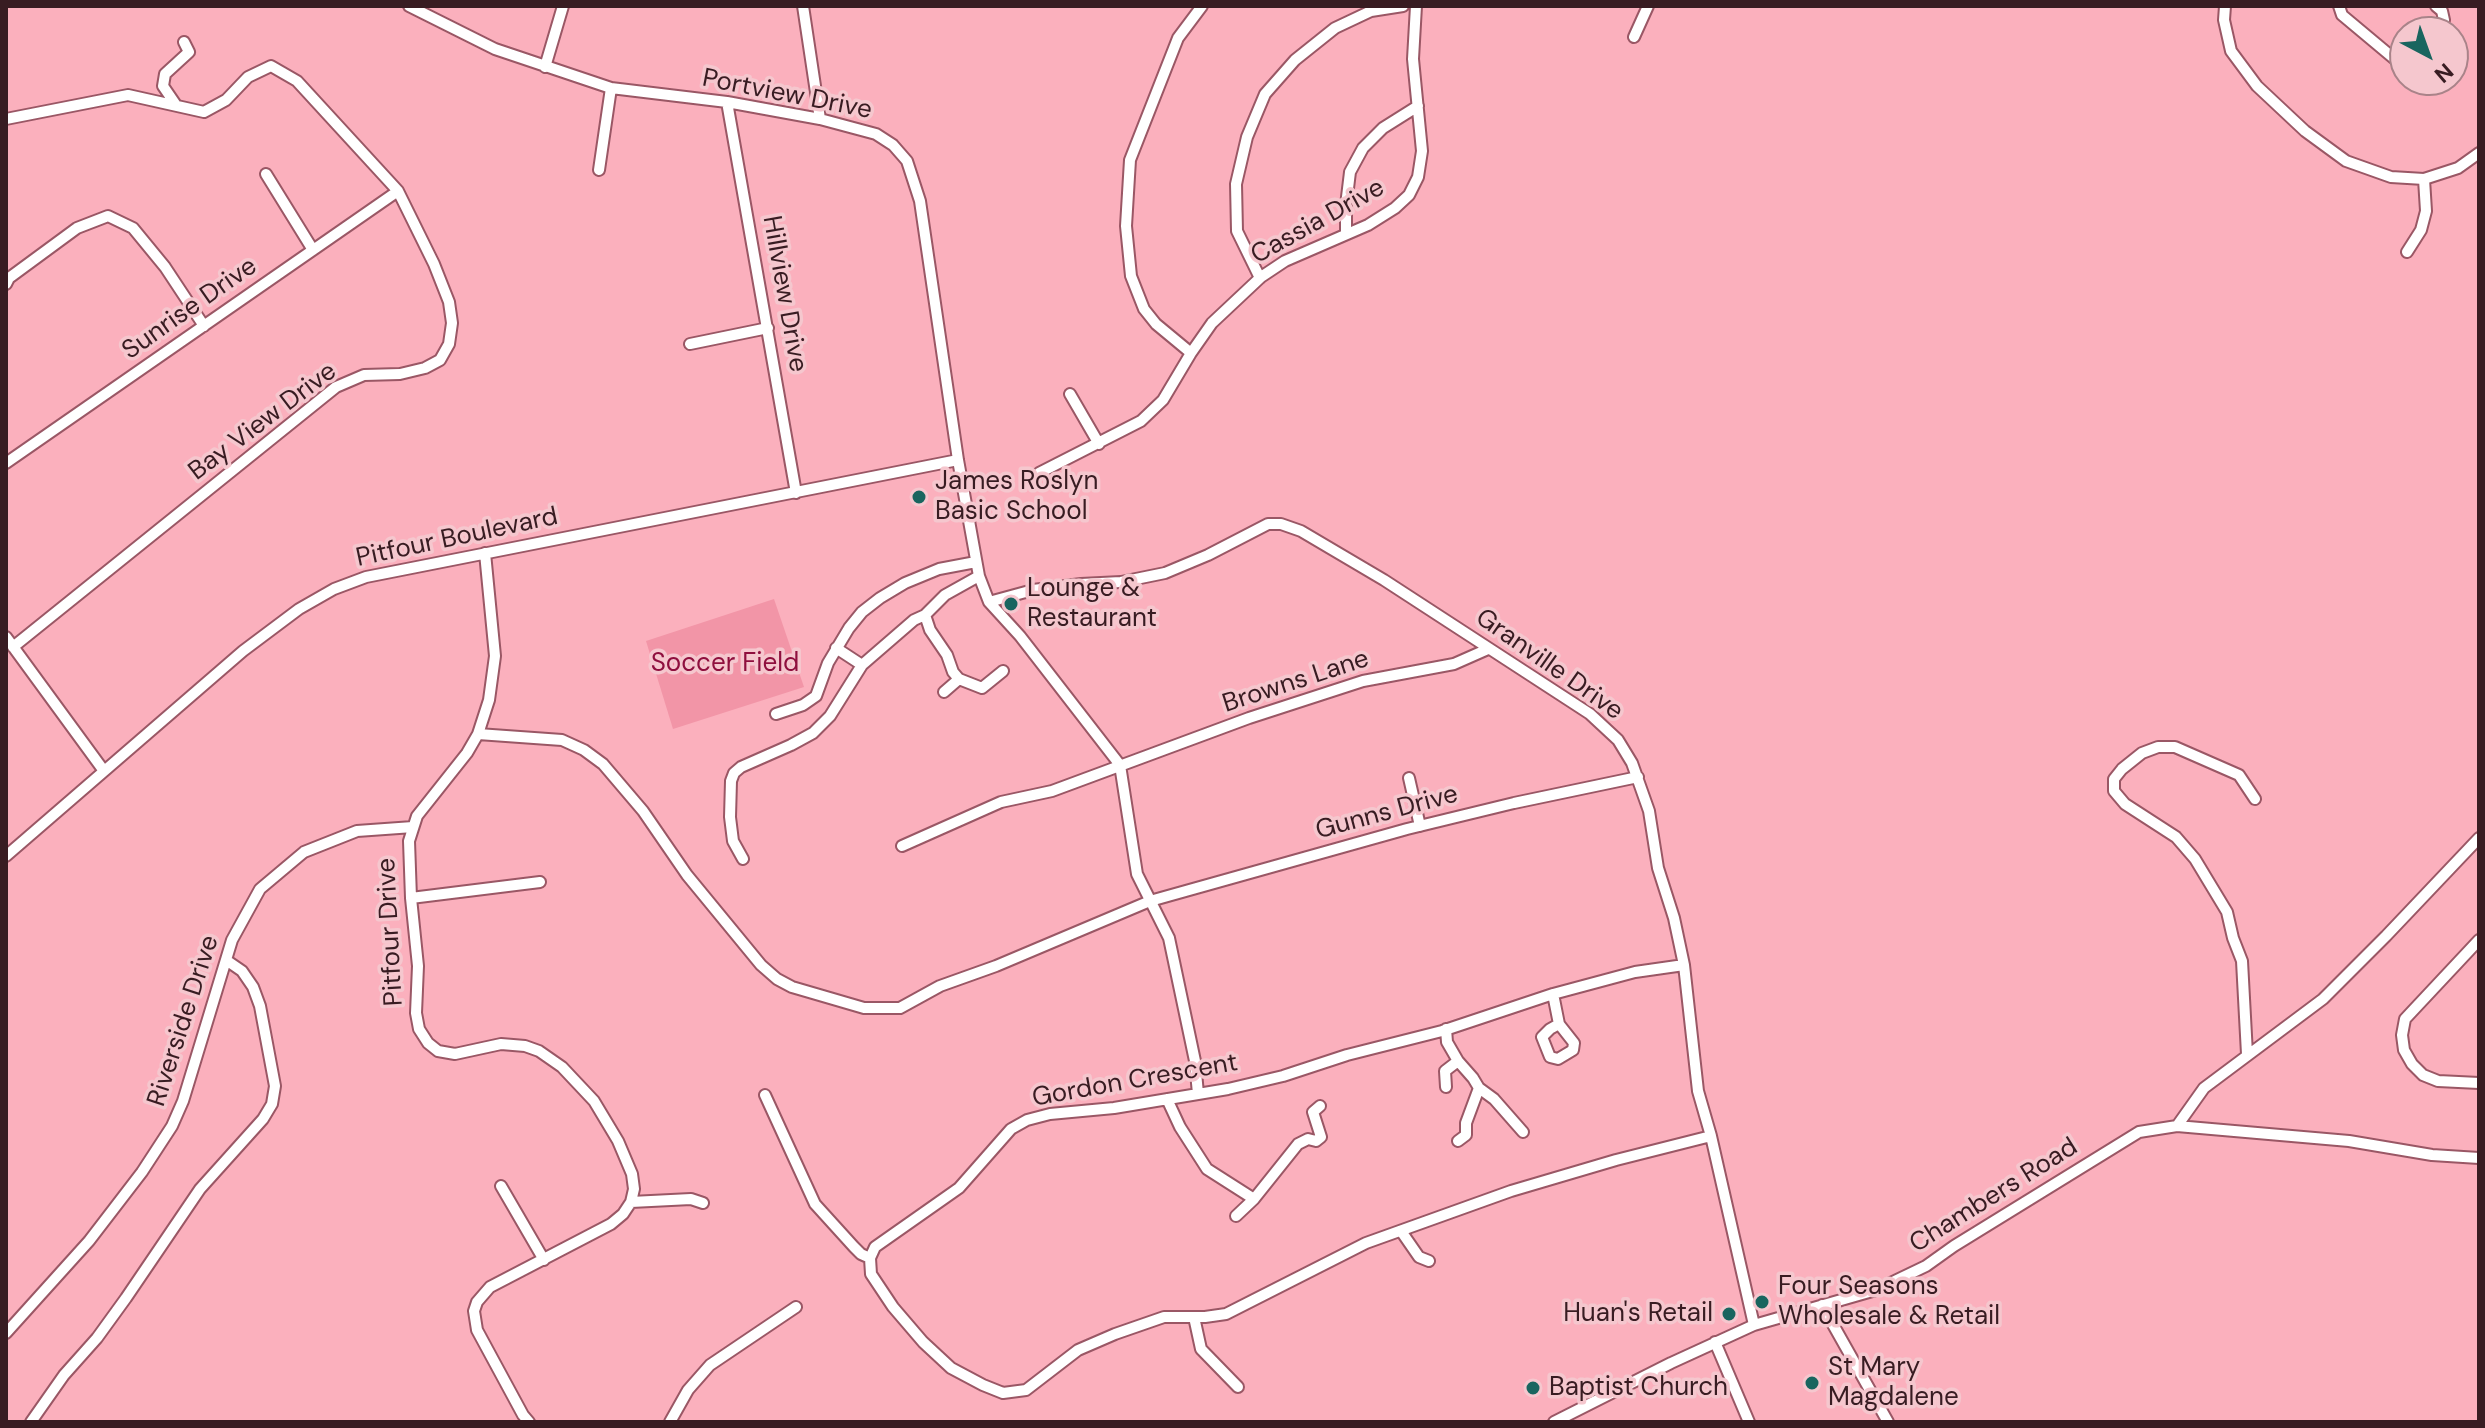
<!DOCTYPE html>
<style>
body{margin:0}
#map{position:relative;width:2485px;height:1428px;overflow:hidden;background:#fbb0bd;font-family:"DM Sans",sans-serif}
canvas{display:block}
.frame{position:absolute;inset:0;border:8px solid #381c22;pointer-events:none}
.north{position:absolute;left:2389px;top:16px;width:80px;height:80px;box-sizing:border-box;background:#f5c7ce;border:2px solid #a98389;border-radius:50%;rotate:139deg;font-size:22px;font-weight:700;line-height:32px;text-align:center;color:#381c22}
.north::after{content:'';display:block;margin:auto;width:28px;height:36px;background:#19655f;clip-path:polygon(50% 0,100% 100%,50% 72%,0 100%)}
</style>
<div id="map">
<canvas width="2485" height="1428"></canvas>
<div class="frame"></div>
<div class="north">N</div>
</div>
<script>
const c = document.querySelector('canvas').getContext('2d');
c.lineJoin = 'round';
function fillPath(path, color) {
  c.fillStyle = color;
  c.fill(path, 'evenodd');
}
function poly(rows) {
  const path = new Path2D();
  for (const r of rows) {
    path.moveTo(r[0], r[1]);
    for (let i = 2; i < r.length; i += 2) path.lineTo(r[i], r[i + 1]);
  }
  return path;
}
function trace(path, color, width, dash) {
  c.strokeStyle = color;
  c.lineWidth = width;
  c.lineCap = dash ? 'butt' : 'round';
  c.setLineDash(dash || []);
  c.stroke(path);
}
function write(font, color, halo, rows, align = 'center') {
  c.font = font + ' "DM Sans",sans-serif';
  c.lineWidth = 7;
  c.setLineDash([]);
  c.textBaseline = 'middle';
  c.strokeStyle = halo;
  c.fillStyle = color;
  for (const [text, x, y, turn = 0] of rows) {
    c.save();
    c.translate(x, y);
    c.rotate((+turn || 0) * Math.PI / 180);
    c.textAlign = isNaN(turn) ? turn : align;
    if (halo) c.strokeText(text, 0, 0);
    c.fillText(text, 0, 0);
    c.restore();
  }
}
fillPath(poly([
 [774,599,804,687,673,729,646,641]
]), '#f295a7');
const minor = poly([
 [409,6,495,49,611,88,727,102,820,119,876,134,893,145,907,161,920,201,958,460,979,576,989,602,1020,636,1120,765,1137,874,1169,938,1195,1061,1198,1094],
 [803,6,820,119],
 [2225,6,2224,20,2231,51,2257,86,2305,131,2346,161,2391,177,2424,179,2458,168,2479,153],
 [2339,6,2342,15,2397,61,2405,61],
 [2436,6,2442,11,2444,20,2437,32],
 [1634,37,1648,6],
 [545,67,563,6],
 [727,102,796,493],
 [176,105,163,86,165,74,189,52,184,42],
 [6,119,128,95,204,112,226,100,248,77,271,66,297,81,398,191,434,264,449,302,452,323,449,344,440,360,425,368,400,374,364,375,336,387,13,647],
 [599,170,611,88],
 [266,174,313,250],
 [1346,234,1346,205,1350,172,1363,148,1383,128,1418,106],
 [2407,252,2421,230,2426,211,2424,179],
 [1260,278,1237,231,1236,184,1247,137,1265,94,1295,60,1335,28,1371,11,1403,6],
 [6,284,9,278,77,228,108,216,133,228,165,267,204,326],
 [690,344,768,328],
 [1191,353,1156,324,1144,309,1131,276,1126,226,1130,160,1178,38,1202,6],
 [1070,394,1099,444],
 [6,463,398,191],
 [1039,473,1141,421,1163,400,1191,353,1212,323,1261,277,1285,261,1368,225,1395,208,1409,195,1418,177,1422,151,1413,59,1416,6],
 [485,553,495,656,489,700,478,734,467,753,417,816,409,841,411,898,418,966,416,1013,419,1029,428,1043,438,1051,455,1054,501,1044,525,1046,539,1051,562,1067,594,1101,618,1141,632,1174,634,1189,631,1202,623,1214,611,1224,490,1287,477,1302,474,1311,477,1330,523,1415,529,1422],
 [989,602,1033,590,1081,584,1121,582,1165,573,1208,555,1268,524,1281,524,1301,531,1384,580,1590,714,1618,740,1632,763,1649,811,1658,868,1674,918,1684,965,1698,1091,1711,1136,1754,1325],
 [925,615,930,630,947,655,953,672,959,679,944,692],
 [6,637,104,771],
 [862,665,914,620,925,615,945,595,979,576],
 [959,679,982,688,1003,671],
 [776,714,803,705,816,696,828,663,849,628,862,612,880,598,905,583,939,569,976,562],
 [478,734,562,740,584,750,603,764,643,811,687,875,761,965,777,979,792,987,864,1008,900,1008,940,986,996,966,1150,901,1407,829,1514,803,1638,777],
 [1409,778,1420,826],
 [902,846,1001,802,1052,791,1249,718,1363,681,1454,664,1488,649],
 [6,856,243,651,299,609,334,589,366,577,958,460],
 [743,859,733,841,730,817,731,781,734,773,741,767,791,745,813,733,830,716,862,665,836,648],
 [411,898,540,882],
 [2479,940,2405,1019,2402,1035,2404,1050,2412,1064,2423,1075,2438,1081,2479,1083],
 [1684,965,1635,972,1553,994,1442,1031,1347,1055,1283,1076,1228,1089,1114,1108,1050,1114,1027,1120,1011,1129,959,1188,875,1247,870,1258,871,1274,893,1307,923,1342,951,1368,983,1385,1003,1393,1026,1390,1078,1350,1115,1334,1164,1317,1205,1317,1226,1314,1366,1243,1511,1191,1616,1160,1711,1136],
 [1553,994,1559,1024,1550,1029,1542,1037,1550,1057,1558,1059,1573,1050,1574,1043,1559,1024],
 [1446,1029,1447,1042,1458,1061,1445,1071,1446,1087],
 [2247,1054,2242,961,2233,938,2227,912,2195,859,2176,837,2125,804,2114,791,2114,779,2122,769,2142,753,2158,747,2175,747,2239,775,2255,799],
 [1458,1061,1473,1078,1479,1088,1466,1123,1466,1135,1458,1141],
 [1479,1088,1494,1099,1523,1132],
 [765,1095,815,1204,854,1247,861,1254,870,1258],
 [1167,1099,1180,1127,1207,1169,1254,1199,1298,1144,1308,1139,1316,1141,1321,1137,1313,1112,1320,1106],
 [2177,1126,2204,1088,2323,999,2386,936,2479,838],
 [501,1186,544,1260],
 [631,1202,691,1199,703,1203],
 [1236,1216,1254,1199],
 [1401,1231,1419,1257,1429,1261],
 [1822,1305,1888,1422],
 [1194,1317,1201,1349,1238,1387],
 [6,1333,89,1241,142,1172,172,1126,183,1101,232,940,260,889,304,852,357,831,413,827],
 [1715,1342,1749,1422],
 [31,1422,64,1375,97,1338,126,1298,200,1189,263,1119,272,1104,275,1086,260,1006,253,987,242,971,226,960],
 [670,1422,688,1390,710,1365,796,1307],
 [1554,1422,1671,1363,1754,1325,1876,1290,1926,1266,1954,1246,2139,1132,2177,1126,2349,1141,2432,1155,2479,1158]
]);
trace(minor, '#9a5765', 14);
trace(minor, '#fff', 10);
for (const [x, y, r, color] of [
 [919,497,8,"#19655f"],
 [1011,604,8,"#19655f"],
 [1762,1302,8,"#19655f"],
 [1729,1314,8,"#19655f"],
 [1812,1383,8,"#19655f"],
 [1533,1388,8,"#19655f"]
]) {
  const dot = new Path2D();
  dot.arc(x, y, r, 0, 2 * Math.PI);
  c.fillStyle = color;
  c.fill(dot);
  trace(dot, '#f5c7ce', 3);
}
write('26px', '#381c22', '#f5c7ce', [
 ["Portview Drive",787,95,11],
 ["Cassia Drive",1318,222,-29],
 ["Hillview Drive",784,294,80],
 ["Sunrise Drive",190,309,-35],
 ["Bay View Drive",263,422,-37],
 ["Pitfour Boulevard",457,538,-12],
 ["Granville Drive",1549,665,35],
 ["Browns Lane",1296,682,-18],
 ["Gunns Drive",1387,813,-15],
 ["Pitfour Drive",391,932,-93],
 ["Riverside Drive",184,1021,-72],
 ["Gordon Crescent",1135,1081,-10],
 ["Chambers Road",1994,1196,-32]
]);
write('26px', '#381c22', '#f5c7ce', [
 ["James Roslyn",935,482],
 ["Basic School",935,512],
 ["Lounge &",1027,589],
 ["Restaurant",1027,619],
 ["Four Seasons",1778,1287],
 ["Wholesale & Retail",1778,1317],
 ["Huan's Retail",1713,1314,"right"],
 ["St Mary",1828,1368],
 ["Magdalene",1828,1398],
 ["Baptist Church",1549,1388]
], 'left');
write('26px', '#8f0f3e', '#f5c7ce', [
 ["Soccer Field",725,664]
]);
</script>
